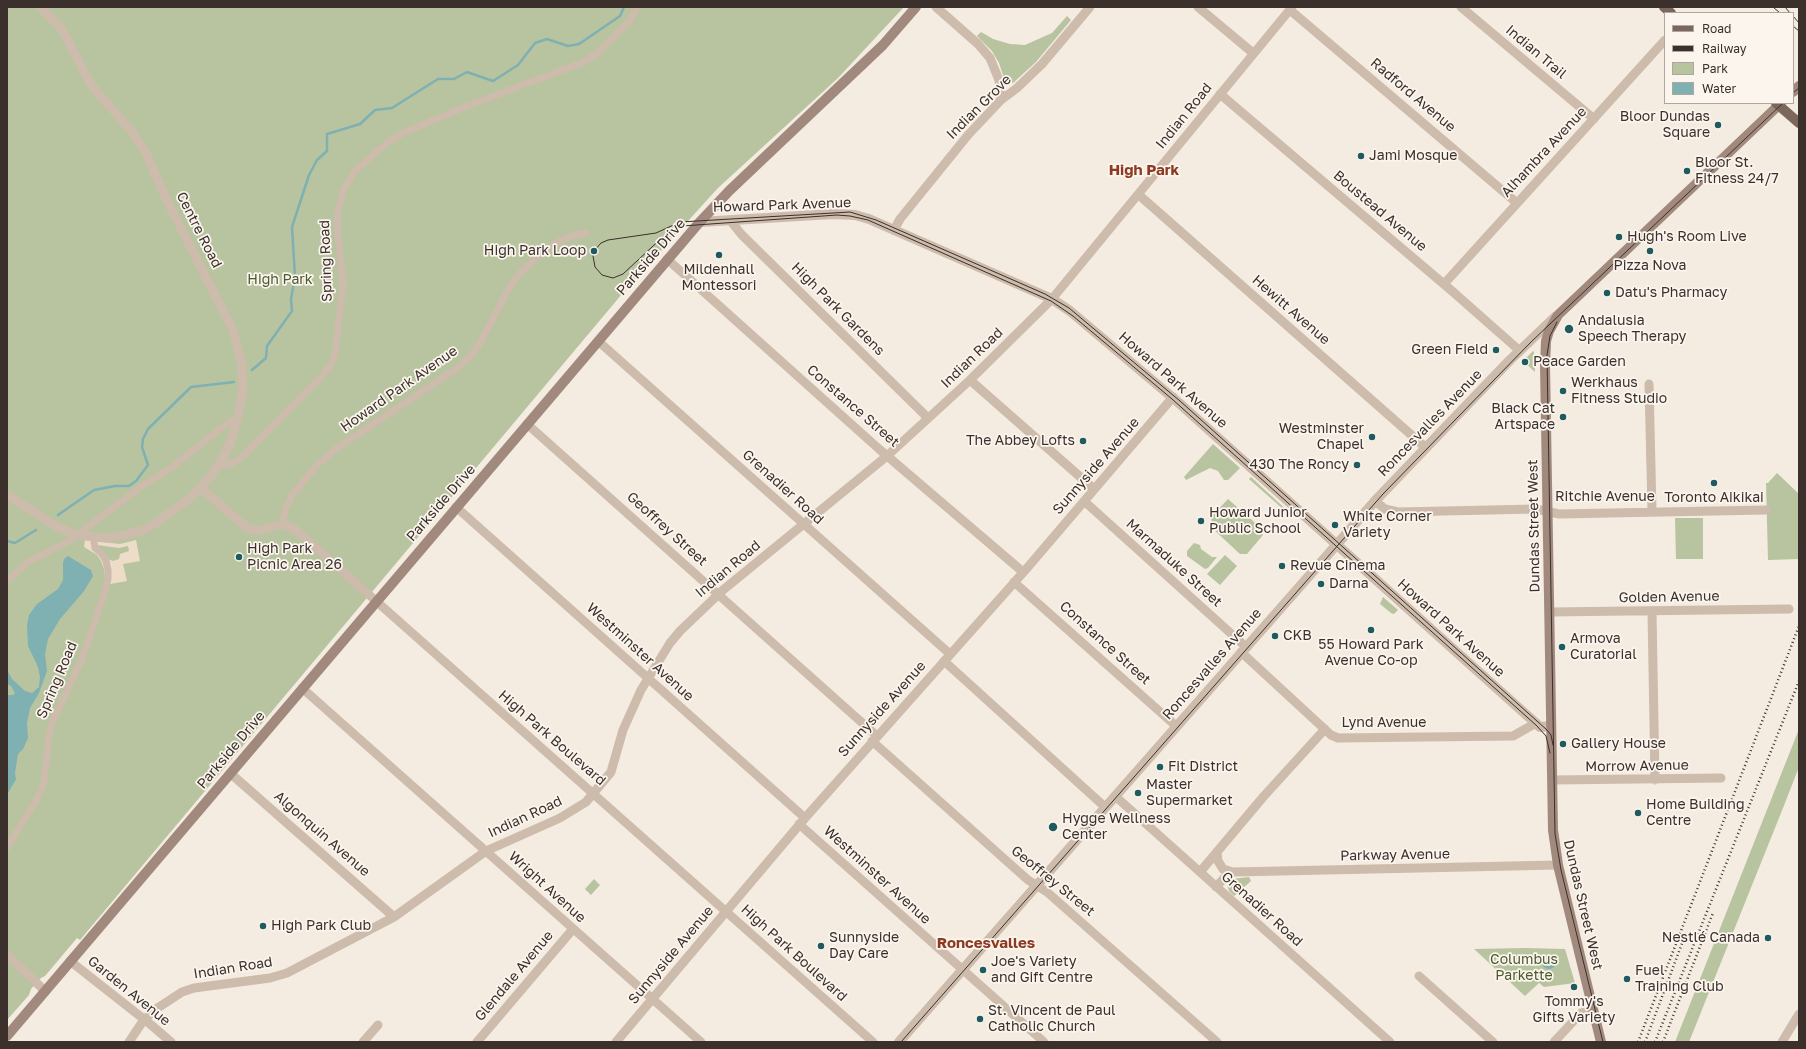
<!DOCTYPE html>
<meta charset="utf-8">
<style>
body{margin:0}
#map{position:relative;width:1806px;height:1049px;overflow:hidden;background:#f4ebe1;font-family:"Golos Text",sans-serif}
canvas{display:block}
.frame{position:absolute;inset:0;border:8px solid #3b302b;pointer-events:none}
.legend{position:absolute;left:1664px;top:12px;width:130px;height:92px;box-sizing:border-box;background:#fbf5ee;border:1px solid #aea6a0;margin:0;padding:5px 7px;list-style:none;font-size:12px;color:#3b302b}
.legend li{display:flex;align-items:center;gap:8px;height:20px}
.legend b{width:20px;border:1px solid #aea6a0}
</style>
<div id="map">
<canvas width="1806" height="1049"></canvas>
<div class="frame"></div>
<ul class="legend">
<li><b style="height:5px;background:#7d675c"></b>Road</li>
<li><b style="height:5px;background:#3b302b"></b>Railway</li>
<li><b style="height:11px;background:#b8c4a0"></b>Park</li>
<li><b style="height:11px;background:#7fb0b2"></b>Water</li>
</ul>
</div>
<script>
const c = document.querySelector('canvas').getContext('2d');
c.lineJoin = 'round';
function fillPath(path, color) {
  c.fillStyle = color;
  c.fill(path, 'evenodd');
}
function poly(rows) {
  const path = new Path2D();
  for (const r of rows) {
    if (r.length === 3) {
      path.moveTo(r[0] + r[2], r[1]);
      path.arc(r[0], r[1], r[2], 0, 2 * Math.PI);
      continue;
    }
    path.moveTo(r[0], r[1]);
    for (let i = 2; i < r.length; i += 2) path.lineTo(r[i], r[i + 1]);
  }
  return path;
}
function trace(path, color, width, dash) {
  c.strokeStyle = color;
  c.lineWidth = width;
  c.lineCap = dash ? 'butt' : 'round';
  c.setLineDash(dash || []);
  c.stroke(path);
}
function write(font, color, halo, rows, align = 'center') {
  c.font = font + ' "Golos Text",sans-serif';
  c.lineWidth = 3.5;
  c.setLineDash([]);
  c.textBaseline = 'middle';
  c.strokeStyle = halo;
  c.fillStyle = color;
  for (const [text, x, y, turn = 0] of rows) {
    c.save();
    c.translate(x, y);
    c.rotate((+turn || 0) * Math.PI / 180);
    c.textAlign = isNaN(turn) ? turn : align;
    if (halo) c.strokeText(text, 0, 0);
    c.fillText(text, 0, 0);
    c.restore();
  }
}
fillPath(poly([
 [7,7,904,7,838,78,718,188,627,288,80,940,77,938,45,976,41,978,31,989,29,995,7,1020],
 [1067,16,1071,20,1036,62,1013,83,1005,81,999,63,992,51,977,36,981,32,993,39,1010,44,1025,45,1052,33],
 [1533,351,1534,352,1535,372,1523,361],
 [1213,444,1240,468,1228,480,1224,480,1218,471,1210,468,1186,480,1184,477],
 [1777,473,1799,494,1799,559,1768,560,1766,483,1768,483],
 [1251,477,1292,515,1291,516,1249,479],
 [1228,499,1262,529,1263,535,1247,554,1240,554,1213,529,1211,517],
 [1675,518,1703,518,1703,559,1676,559],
 [1194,543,1200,545,1201,549,1212,557,1217,557,1208,568,1205,569,1187,556,1187,551],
 [1225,555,1237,566,1220,585,1207,574],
 [1383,597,1398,610,1394,614,1391,613,1380,604],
 [1799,729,1799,767,1783,808,1689,1042,1675,1042],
 [1249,877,1251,881,1234,896,1229,891,1227,884,1231,879],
 [594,879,600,885,591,895,585,889],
 [1524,948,1565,949,1575,983,1544,987,1539,983,1525,996,1474,949]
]), '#b8c4a0');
fillPath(poly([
 [85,540,120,544,136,540,140,561,123,564,127,581,110,584,105,578,104,569,101,561,97,555,84,547],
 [97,545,119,548,128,546,129,551,120,554,119,559,113,561,108,559]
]), '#ecdcc8');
fillPath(poly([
 [68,556,91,570,93,576,84,591,60,619,48,639,45,654,47,671,39,693,30,708,27,723,28,738,23,749,18,754,15,773,16,779,7,795,7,695,13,695,15,693,11,686,7,684,7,670,12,679,25,691,32,693,39,687,40,677,38,667,28,646,27,625,29,615,37,604,58,589,63,580,63,562,65,558],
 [1549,962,7]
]), '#7fb0b2');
trace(poly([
 [252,370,266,358,267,346,292,311,291,299,295,277,292,227,309,175,317,160,327,151,327,134,360,124,375,110,392,108,438,79,454,79,467,72,493,81,518,65,535,43,547,39,568,46,579,44,620,16,624,7],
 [58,515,94,490,115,486,129,486,136,481,148,465,142,447,143,439,148,429,191,387,234,382],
 [7,541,15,543,36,530]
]), '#7fb0b2', 2.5);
trace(poly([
 [218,465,229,465,241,458,321,377,330,366,335,355,343,284,337,225,338,210,344,189,354,172,388,142,403,133,467,106,584,62,595,55,628,23,638,7],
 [282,524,286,507,293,494,317,465,336,449,456,369,471,355,479,345,509,288,522,271,539,255,558,242,575,235,586,233],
 [82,531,141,487,171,468,230,421],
 [7,581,28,562,71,540],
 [7,848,38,797,44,783,49,735,53,721,81,661,102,601,108,579,108,570,106,561,101,553,95,548,94,543]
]), '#cdbbac', 7);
trace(poly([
 [936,7,978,44,990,58,999,80,1001,100],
 [1198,7,1253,53],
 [1461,7,1594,119],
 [1290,10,1517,203],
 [1220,94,1452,291,1520,351],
 [1139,195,1425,447],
 [730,220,741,234,928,418],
 [894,230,900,219,968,135,1001,100,1017,88,1042,64,1090,7],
 [667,259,879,449,1023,572],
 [1444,284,1665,40],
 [598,341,950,654],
 [970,380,1094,489],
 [1649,384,1652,511],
 [527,424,877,736],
 [201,488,247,528,258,531,282,524,296,530,873,1042],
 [7,495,57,527,77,535,105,538,118,537,143,530,153,525,189,499,211,476,224,456,231,441,238,417,243,388,242,365,233,330,168,203,146,153,133,133,91,85,62,29,40,7],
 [1084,501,1246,647],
 [1375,501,1385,509,1398,512,1536,509,1559,514,1766,510],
 [456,507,805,818],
 [1014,582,1176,726],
 [1550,612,1789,609],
 [1652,612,1655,780],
 [1241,652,1331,735,1338,738,1513,736,1536,723],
 [944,661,1105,807],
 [302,688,701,1042],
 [872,741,1028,880,1047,892,1217,1042],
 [230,773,394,917],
 [1553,780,1721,778],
 [1115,796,1390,1042],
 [799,824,1044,1042],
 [1217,852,1218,861,1223,869,1233,872],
 [1200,872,1264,796,1325,729],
 [1216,887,1227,875,1233,872,1558,865],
 [7,954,45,991],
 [70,961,150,1024,171,1042],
 [1419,976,1493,1042],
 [129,1042,141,1024,153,1011,182,992,194,988,270,978,287,973,394,917,486,851,560,818,586,802,611,772,623,730,641,690,670,643,680,631,723,590,887,456,970,380,1052,299,1292,7],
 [363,1042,378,1025],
 [477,1042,573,929],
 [616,1042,805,818,1028,567,1173,397],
 [1554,1042,1581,1013,1593,1011],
 [1782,1042,1799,1014]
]), '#cdbbac', 9);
trace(poly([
 [700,222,833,214,855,215,869,219,1052,299,1070,311,1179,403,1540,727,1551,726],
 [899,1042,1375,501,1510,360,1555,317]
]), '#cdbbac', 10);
trace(poly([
 [1793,92,1799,86],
 [7,1036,698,224,729,191,883,45,916,7],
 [1601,1042,1558,865,1553,830,1545,365,1546,341,1549,331,1558,315,1781,103]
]), '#a18a7d', 10);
trace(poly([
 [1664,7,1671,13],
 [1776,103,1799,123]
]), '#7d675c', 10);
trace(poly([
 [1773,7,1780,13],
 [1785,7,1790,13],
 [1793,16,1799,23],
 [1793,26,1799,31],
 [1793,93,1799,88],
 [1557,322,1550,336,1547,355,1555,834,1561,870,1603,1042],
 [1550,753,1546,736,1537,726,1172,399,1073,316,1051,301,868,220,850,216,837,215,682,226,667,233,623,274,613,278,602,275,595,267,593,256,594,251,601,243,608,240,656,233,680,222,850,212,876,220,1045,294,1069,308,1180,401,1547,730,1551,735,1553,745],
 [901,1042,1383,494,1531,342,1783,103]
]), '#3b302b', 1);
trace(poly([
 [1638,1042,1799,626],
 [1645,1042,1686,933],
 [1655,1042,1799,681],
 [1663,1042,1713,913]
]), '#3b302b', 2.5, [1, 3]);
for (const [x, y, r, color] of [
 [1718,125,4,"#1f5a5e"],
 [1361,156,4,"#1f5a5e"],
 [1687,171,4,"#1f5a5e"],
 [1619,237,4,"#1f5a5e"],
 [594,251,4,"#1f5a5e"],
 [1650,251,4,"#1f5a5e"],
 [719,255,4,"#1f5a5e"],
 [1607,293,4,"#1f5a5e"],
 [1569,329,5,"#1f5a5e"],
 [1496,350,4,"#1f5a5e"],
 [1525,362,4,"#1f5a5e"],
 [1563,391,4,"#1f5a5e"],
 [1563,417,4,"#1f5a5e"],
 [1372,437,4,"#1f5a5e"],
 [1083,441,4,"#1f5a5e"],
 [1357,465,4,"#1f5a5e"],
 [1714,483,4,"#1f5a5e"],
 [1201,521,4,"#1f5a5e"],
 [1335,525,4,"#1f5a5e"],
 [239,557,4,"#1f5a5e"],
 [1282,566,4,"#1f5a5e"],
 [1321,584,4,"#1f5a5e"],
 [1371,630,4,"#1f5a5e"],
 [1275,636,4,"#1f5a5e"],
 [1562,647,4,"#1f5a5e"],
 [1563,744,4,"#1f5a5e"],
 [1160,767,4,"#1f5a5e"],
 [1138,793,4,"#1f5a5e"],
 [1638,813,4,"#1f5a5e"],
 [1053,827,5,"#1f5a5e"],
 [263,926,4,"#1f5a5e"],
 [1768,938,4,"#1f5a5e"],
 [821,946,4,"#1f5a5e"],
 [983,970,4,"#1f5a5e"],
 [1627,979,4,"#1f5a5e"],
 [1574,987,4,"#1f5a5e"],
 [980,1019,4,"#1f5a5e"]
]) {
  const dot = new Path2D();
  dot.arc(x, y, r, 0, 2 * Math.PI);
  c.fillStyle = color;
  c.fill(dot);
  trace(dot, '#fbf5ee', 1.5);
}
write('14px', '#3b302b', '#fbf5ee', [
 ["Indian Trail",1536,52,40],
 ["Radford Avenue",1413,95,40],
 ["Indian Grove",979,107,-45],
 ["Indian Road",1184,116,-51],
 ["Alhambra Avenue",1544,152,-47],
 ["Howard Park Avenue",782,205,-2],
 ["Boustead Avenue",1380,211,40],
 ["Centre Road",199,230,63],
 ["Parkside Drive",651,257,-49],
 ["Spring Road",326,261,-92],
 ["High Park Gardens",838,309,45],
 ["Hewitt Avenue",1291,310,41],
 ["Indian Road",972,358,-44],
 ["Howard Park Avenue",1173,380,41],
 ["Howard Park Avenue",399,389,-35],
 ["Constance Street",853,406,41],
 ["Roncesvalles Avenue",1430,423,-46],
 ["Sunnyside Avenue",1096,466,-49],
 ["Grenadier Road",783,487,42],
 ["Ritchie Avenue",1605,497],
 ["Parkside Drive",441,503,-49],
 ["Dundas Street West",1534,526,-91],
 ["Geoffrey Street",667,529,42],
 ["Marmaduke Street",1174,563,42],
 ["Indian Road",728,569,-40],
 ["Golden Avenue",1669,597,-1],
 ["Howard Park Avenue",1451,628,42],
 ["Constance Street",1105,643,42],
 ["Westminster Avenue",640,652,42],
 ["Roncesvalles Avenue",1212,664,-49],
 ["Spring Road",57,680,-67],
 ["Sunnyside Avenue",882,709,-48],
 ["Lynd Avenue",1384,723],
 ["High Park Boulevard",552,738,41],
 ["Parkside Drive",231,750,-50],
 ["Morrow Avenue",1637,766,-1],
 ["Indian Road",525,817,-25],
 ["Algonquin Avenue",322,834,41],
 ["Parkway Avenue",1395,855,-1],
 ["Westminster Avenue",877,875,42],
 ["Geoffrey Street",1053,881,39],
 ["Wright Avenue",547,887,42],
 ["Dundas Street West",1583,905,77],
 ["Grenadier Road",1262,909,42],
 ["High Park Boulevard",794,953,42],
 ["Sunnyside Avenue",671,955,-50],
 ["Indian Road",233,968,-9],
 ["Glendale Avenue",514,976,-50],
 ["Garden Avenue",129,991,39]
]);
write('14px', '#3b302b', '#fbf5ee', [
 ["Bloor Dundas",1710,117,"right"],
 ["Square",1710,133,"right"],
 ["Jami Mosque",1369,156],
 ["Bloor St.",1695,163],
 ["Fitness 24/7",1695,179],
 ["Hugh's Room Live",1627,237],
 ["High Park Loop",586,251,"right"],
 ["Pizza Nova",1650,266,"center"],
 ["Mildenhall",719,270,"center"],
 ["Montessori",719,286,"center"],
 ["Datu's Pharmacy",1615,293],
 ["Andalusia",1578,321],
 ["Speech Therapy",1578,337],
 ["Green Field",1488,350,"right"],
 ["Peace Garden",1533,362],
 ["Werkhaus",1571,383],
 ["Fitness Studio",1571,399],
 ["Black Cat",1555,409,"right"],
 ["Artspace",1555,425,"right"],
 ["Westminster",1364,429,"right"],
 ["Chapel",1364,445,"right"],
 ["The Abbey Lofts",1075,441,"right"],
 ["430 The Roncy",1349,465,"right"],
 ["Toronto Aikikai",1714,498,"center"],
 ["Howard Junior",1209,513],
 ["Public School",1209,529],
 ["White Corner",1343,517],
 ["Variety",1343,533],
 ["High Park",247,549],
 ["Picnic Area 26",247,565],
 ["Revue Cinema",1290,566],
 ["Darna",1329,584],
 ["CKB",1283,636],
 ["Armova",1570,639],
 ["Curatorial",1570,655],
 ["55 Howard Park",1371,645,"center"],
 ["Avenue Co-op",1371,661,"center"],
 ["Gallery House",1571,744],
 ["Fit District",1168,767],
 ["Master",1146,785],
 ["Supermarket",1146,801],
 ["Home Building",1646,805],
 ["Centre",1646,821],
 ["Hygge Wellness",1062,819],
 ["Center",1062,835],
 ["High Park Club",271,926],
 ["Sunnyside",829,938],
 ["Day Care",829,954],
 ["Nestlé Canada",1760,938,"right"],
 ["Joe's Variety",991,962],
 ["and Gift Centre",991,978],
 ["Fuel",1635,971],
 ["Training Club",1635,987],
 ["Tommy's",1574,1002,"center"],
 ["Gifts Variety",1574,1018,"center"],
 ["St. Vincent de Paul",988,1011],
 ["Catholic Church",988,1027]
], 'left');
write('14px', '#4a5a2e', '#fbf5ee', [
 ["High Park",280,280],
 ["Columbus",1524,960],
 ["Parkette",1524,976]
]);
write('bold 15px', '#8c3b22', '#fbf5ee', [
 ["High Park",1144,170],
 ["Roncesvalles",986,943]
]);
</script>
